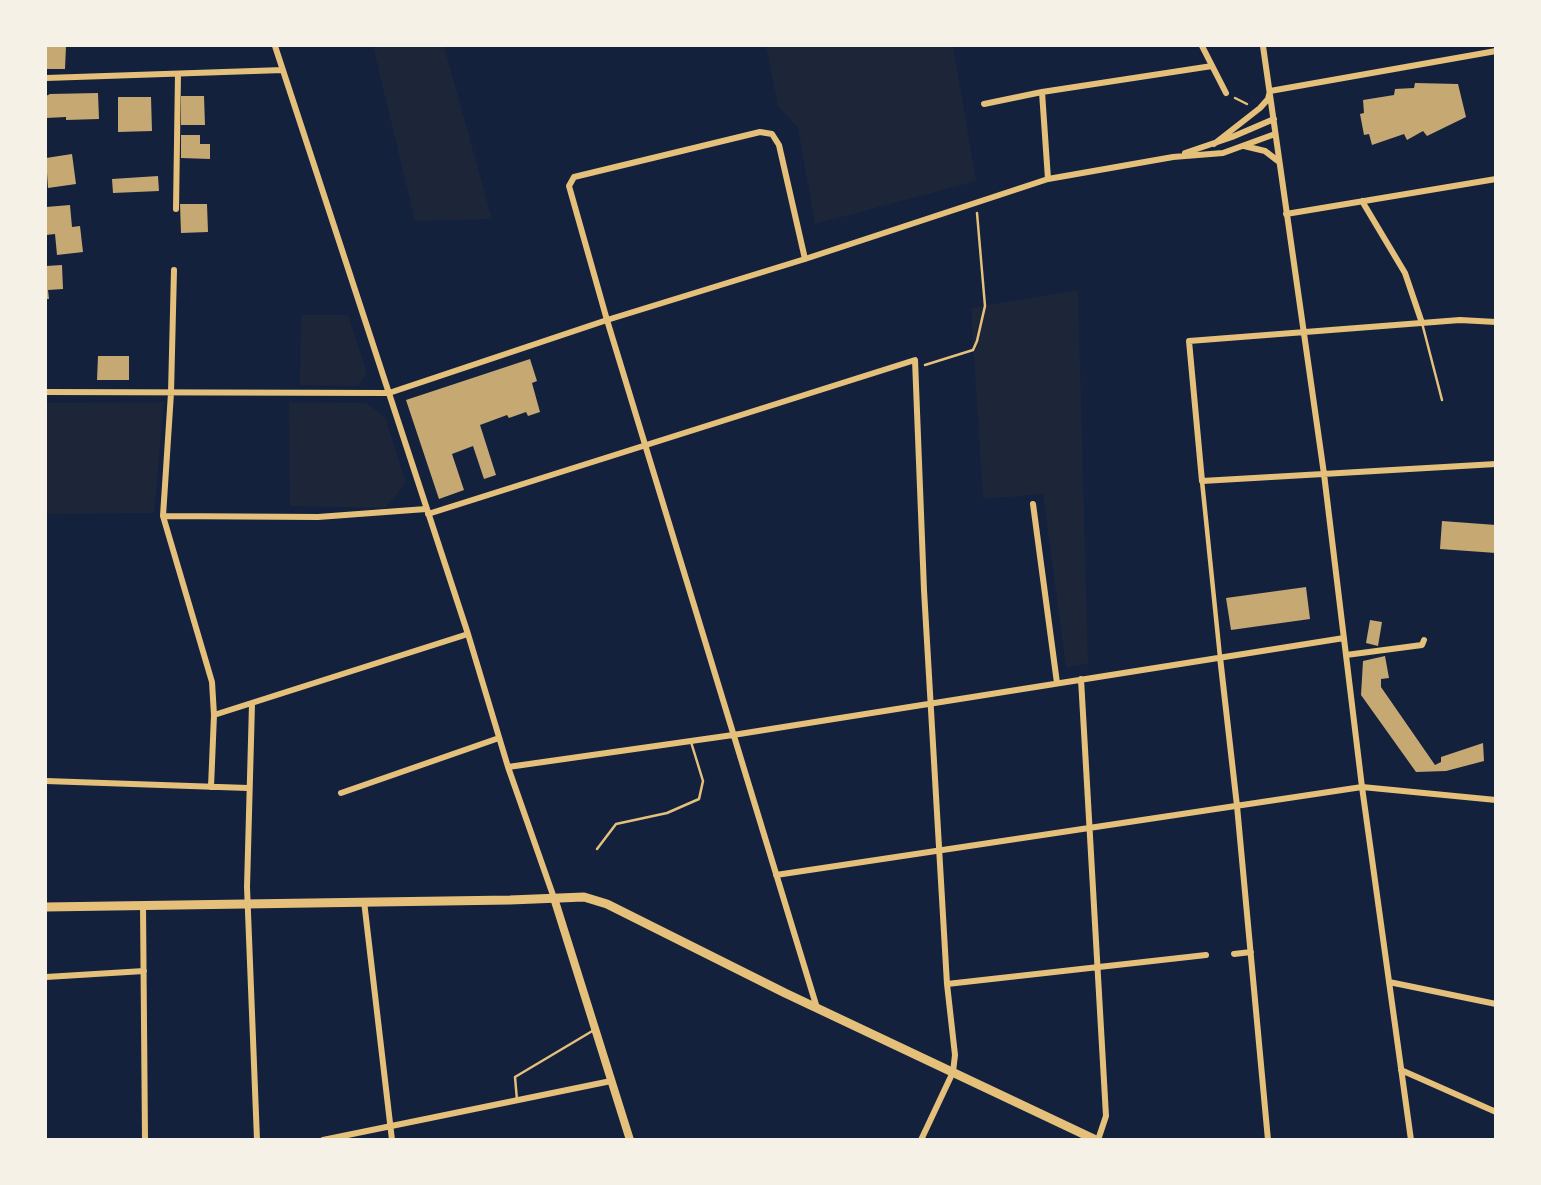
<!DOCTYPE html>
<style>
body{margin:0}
#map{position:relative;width:1541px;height:1185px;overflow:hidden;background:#14213d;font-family:"Open Sans",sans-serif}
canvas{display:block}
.frame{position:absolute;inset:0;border:47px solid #f6f1e7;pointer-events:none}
</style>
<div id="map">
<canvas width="1541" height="1185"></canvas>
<div class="frame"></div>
</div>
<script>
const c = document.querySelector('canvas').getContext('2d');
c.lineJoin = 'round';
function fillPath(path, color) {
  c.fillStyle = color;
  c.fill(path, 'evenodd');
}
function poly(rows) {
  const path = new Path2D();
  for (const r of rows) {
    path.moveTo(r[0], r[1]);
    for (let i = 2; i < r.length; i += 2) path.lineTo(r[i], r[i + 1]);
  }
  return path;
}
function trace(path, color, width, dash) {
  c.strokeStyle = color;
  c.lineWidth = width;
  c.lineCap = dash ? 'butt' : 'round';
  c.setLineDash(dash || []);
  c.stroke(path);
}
fillPath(poly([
 [373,46,444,46,492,219,415,221],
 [766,46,953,46,976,181,815,224,798,128,778,106],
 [1078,290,1088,664,1066,667,1043,494,983,499,971,308],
 [301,315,348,315,367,373,358,386,300,385],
 [164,402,154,513,46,514,46,403],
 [289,402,366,403,385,417,406,483,385,508,290,506]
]), '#1d2539');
fillPath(poly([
 [46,46,66,46,65,69,46,69],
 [1415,83,1458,84,1466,117,1427,136,1423,131,1407,140,1404,134,1372,145,1369,134,1364,135,1360,114,1364,113,1363,100,1394,95,1395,89,1414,88],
 [98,93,99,119,66,120,66,117,46,118,46,96,50,94],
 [181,96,204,96,205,125,181,125],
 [118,97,151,97,152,131,118,132],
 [181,135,200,135,200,144,210,144,210,159,181,158],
 [72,154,76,184,48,188,46,158],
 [158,176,159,191,113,193,112,179],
 [180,204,207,204,208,232,181,233],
 [70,205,72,227,80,226,83,252,57,255,55,234,46,235,46,207],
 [62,265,63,289,48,290,49,299,46,299,46,266],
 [98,356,129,356,129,380,97,380],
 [530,359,537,381,532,383,540,412,528,416,526,412,509,418,507,415,480,425,496,475,484,479,473,446,452,454,464,490,439,499,406,400],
 [1442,521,1496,525,1496,553,1440,549],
 [1306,587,1310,619,1231,630,1226,598],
 [1370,620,1382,622,1378,646,1366,643],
 [1385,656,1389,678,1381,679,1381,687,1435,765,1441,762,1441,757,1483,743,1484,761,1446,771,1416,772,1361,695,1363,661]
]), '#c6a872');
trace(poly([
 [1235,98,1247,104],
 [925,365,973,350,977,341,985,306,977,213]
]), '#e5c07b', 2.5);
trace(poly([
 [1422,323,1442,400],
 [597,849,616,824,667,813,699,799,703,781,691,742],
 [517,1100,515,1077,594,1030]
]), '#e5c07b', 2.5);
trace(poly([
 [1202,481,1220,657]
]), '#e5c07b', 4.5);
trace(poly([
 [275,46,468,634,508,767,554,898],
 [1202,46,1226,93],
 [1263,46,1324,474,1362,787,1411,1140],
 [46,78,283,70],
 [1042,92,1048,179],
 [984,104,1042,92,1212,66],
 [1214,144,1260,108,1268,99,1270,91,1496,51],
 [1244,146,1265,151,1278,161],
 [1185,153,1232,137,1274,119],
 [1362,201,1405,273,1422,323],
 [176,209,178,74],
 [1286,214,1496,179],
 [805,259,779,145,772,134,760,132,574,177,569,186,607,320,817,1008],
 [174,270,171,393,163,516,212,682,214,715,211,787],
 [1496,322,1460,320,1189,341,1202,481,1496,464],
 [46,392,389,393,607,320,805,259,1048,179,1173,157,1223,153,1275,134],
 [1033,504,1057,683],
 [428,514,915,360,924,590,947,984,955,1055,953,1072,921,1140],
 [163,516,318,517,426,509],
 [1346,655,1422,645,1424,640],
 [1220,657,1237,806,1268,1140],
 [1081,679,1106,1116,1098,1140],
 [252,704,247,887,257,1140],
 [214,715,468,634],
 [508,767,733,735,1344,638],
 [46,781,248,788],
 [341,793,499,738],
 [776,875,1362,787,1496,800],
 [364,901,392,1140],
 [143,905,145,1140],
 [1234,954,1251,952],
 [46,977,144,971],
 [1389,982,1496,1004],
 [947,984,1206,955],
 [1401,1070,1496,1112],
 [323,1140,611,1081]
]), '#e5c07b', 6);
trace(poly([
 [554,898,630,1140]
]), '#e5c07b', 8);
trace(poly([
 [46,907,510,900,584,897,607,904,785,993,1096,1140]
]), '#e5c07b', 9);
</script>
